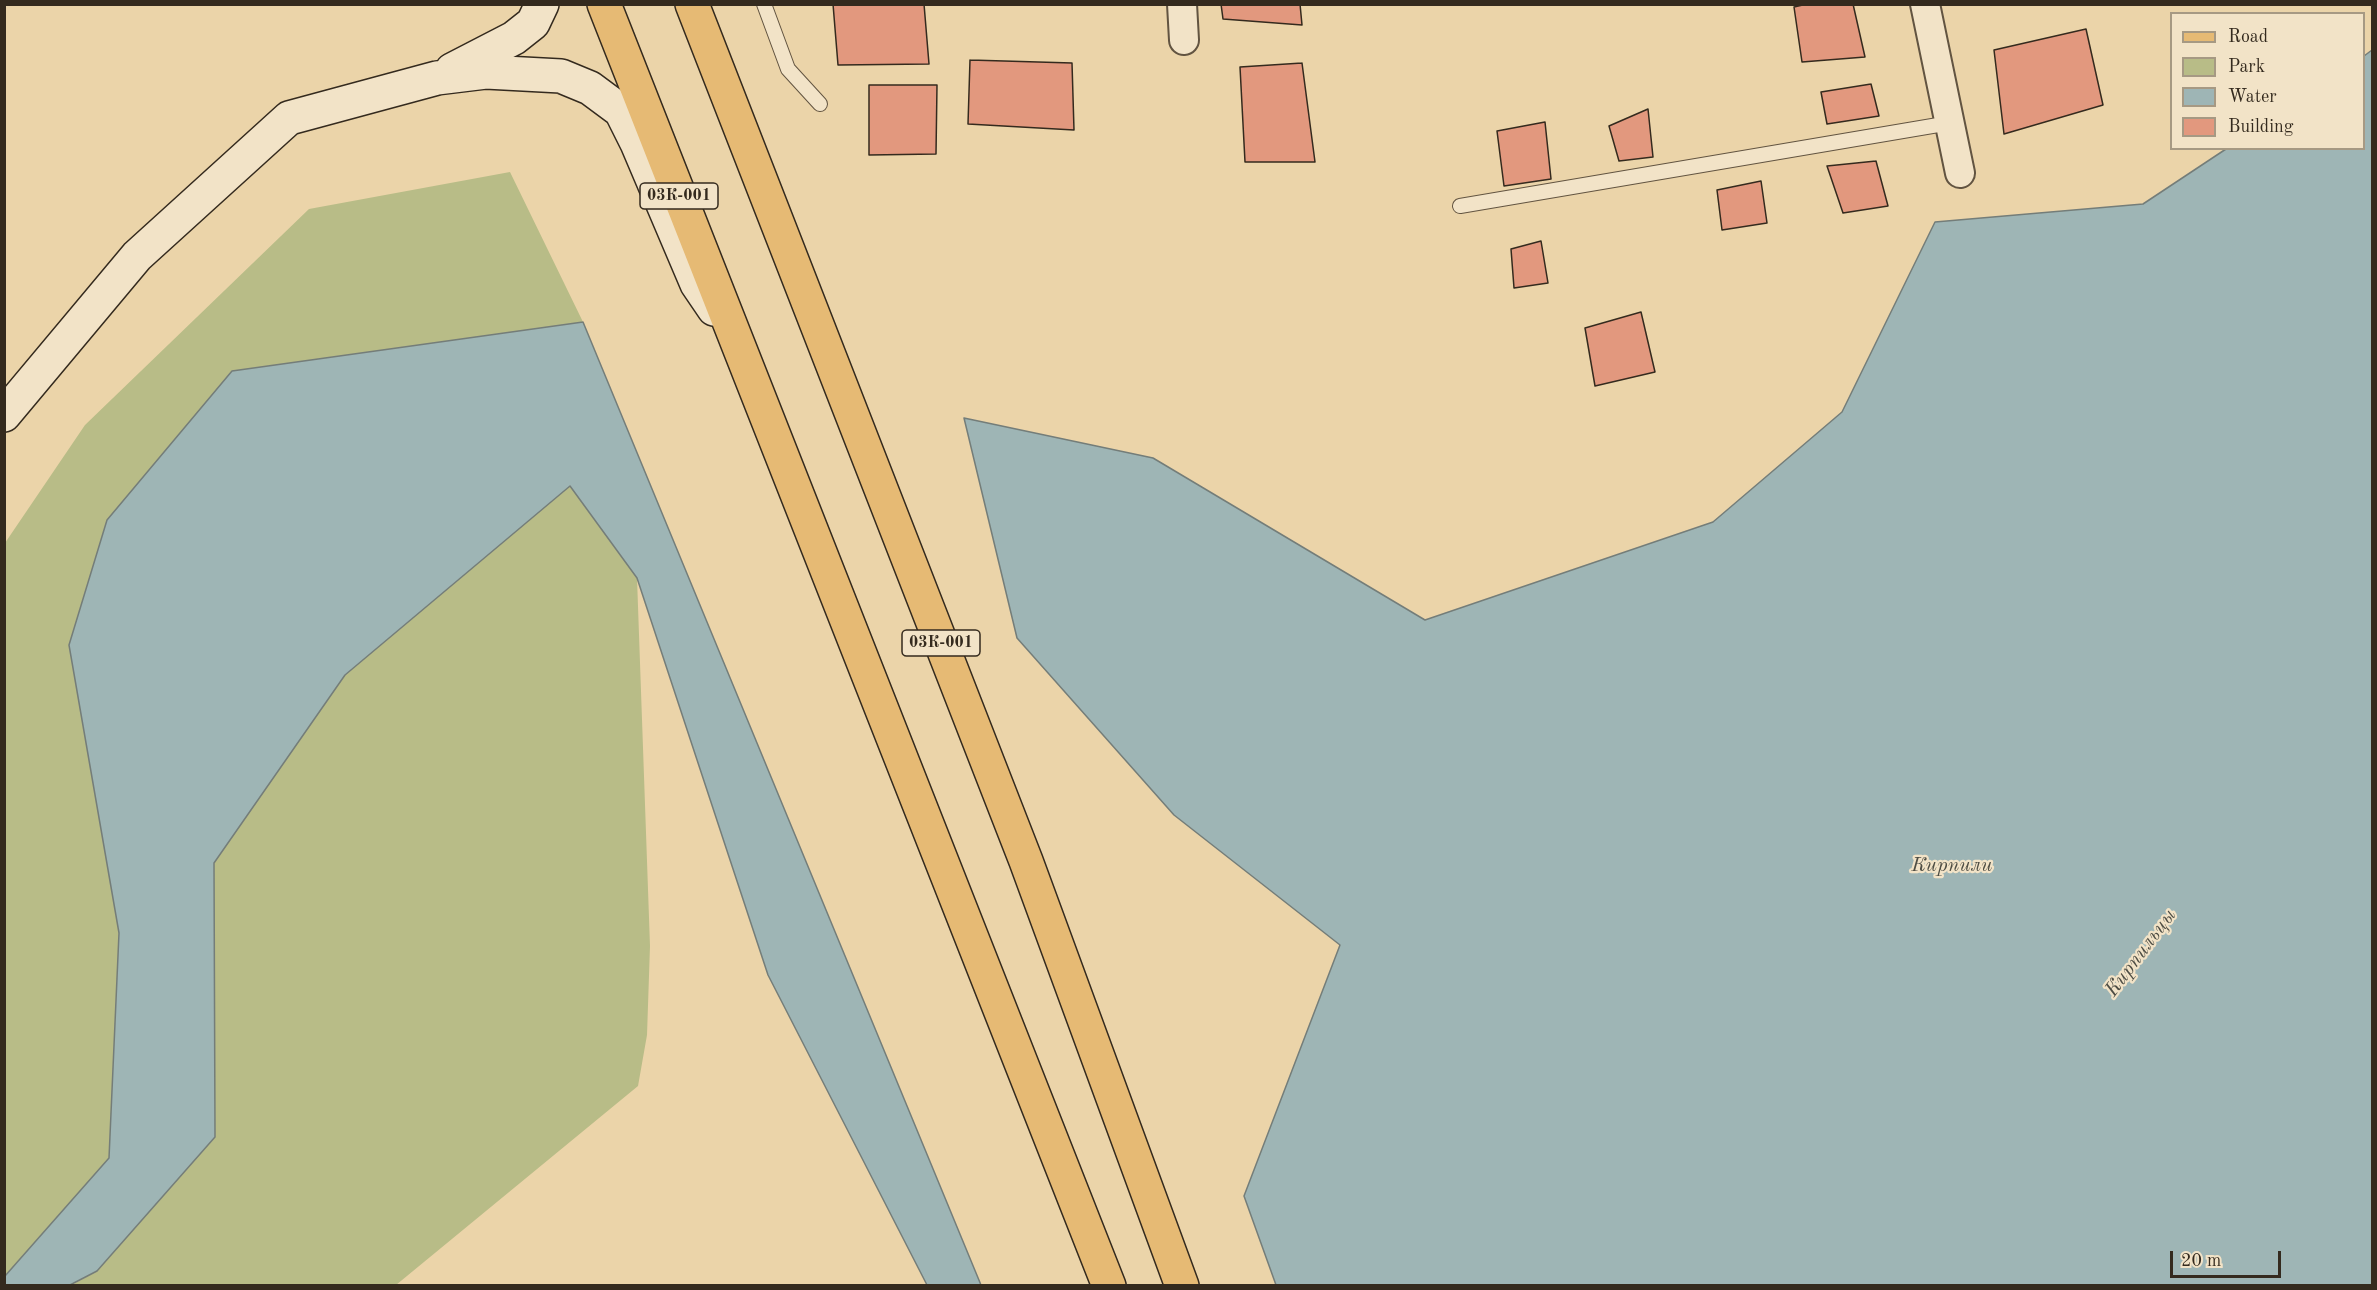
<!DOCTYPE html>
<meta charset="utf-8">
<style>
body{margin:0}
#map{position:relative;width:2377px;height:1290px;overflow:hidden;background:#ebd4a9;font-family:"Old Standard TT",serif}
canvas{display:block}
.frame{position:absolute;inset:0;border:6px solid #342a1e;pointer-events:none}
.legend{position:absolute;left:2170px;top:12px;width:195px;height:138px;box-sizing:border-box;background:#f2e3c7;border:2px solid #a69983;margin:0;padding:8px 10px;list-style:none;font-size:18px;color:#342a1e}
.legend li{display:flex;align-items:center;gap:12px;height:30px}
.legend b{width:30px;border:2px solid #a69983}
.scale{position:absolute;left:2170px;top:1251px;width:111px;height:27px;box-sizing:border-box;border:3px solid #342a1e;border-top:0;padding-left:8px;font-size:18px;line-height:21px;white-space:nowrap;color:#342a1e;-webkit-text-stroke:4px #f2e3c7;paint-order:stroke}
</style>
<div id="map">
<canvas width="2377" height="1290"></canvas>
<div class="frame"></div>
<ul class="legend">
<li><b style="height:8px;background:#e6ba74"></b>Road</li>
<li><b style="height:16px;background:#b8bc87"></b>Park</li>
<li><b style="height:16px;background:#9eb5b5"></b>Water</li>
<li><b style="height:16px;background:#e2987e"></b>Building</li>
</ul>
<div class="scale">20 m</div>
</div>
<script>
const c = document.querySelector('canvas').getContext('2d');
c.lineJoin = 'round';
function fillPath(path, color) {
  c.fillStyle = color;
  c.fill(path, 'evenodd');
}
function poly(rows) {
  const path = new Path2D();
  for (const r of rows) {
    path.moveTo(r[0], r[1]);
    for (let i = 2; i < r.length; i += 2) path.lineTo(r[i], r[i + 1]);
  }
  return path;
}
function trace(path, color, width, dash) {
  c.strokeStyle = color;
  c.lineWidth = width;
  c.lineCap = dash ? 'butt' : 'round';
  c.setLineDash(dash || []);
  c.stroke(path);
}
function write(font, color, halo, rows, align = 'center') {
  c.font = font + ' "Old Standard TT",serif';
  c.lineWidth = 4.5;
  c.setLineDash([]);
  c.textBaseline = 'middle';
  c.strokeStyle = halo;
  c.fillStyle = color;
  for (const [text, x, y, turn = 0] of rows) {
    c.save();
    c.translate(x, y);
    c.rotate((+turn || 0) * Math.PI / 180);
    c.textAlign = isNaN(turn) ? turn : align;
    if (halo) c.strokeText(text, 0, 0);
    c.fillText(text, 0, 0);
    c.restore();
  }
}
fillPath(poly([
 [510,172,583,322,232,371,69,645,119,933,109,1158,5,1276,5,543,85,425,309,209],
 [570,486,637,578,650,946,647,1035,638,1086,396,1285,70,1286,97,1271,215,1137,213,863,345,675]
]), '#b8bc87');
const water = poly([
 [2372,50,2372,1285,1276,1285,1244,1196,1340,945,1174,815,1017,638,964,418,1153,458,1425,620,1713,522,1842,412,1935,222,2143,204,2226,149,2364,148,2364,56,2372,50],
 [583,322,981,1285,927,1285,768,975,637,578,570,486,345,675,214,863,215,1137,97,1271,70,1285,5,1285,5,1276,109,1158,119,933,69,645,107,520,232,371,583,322]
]);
fillPath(water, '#9eb5b5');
trace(water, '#747d79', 1.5);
const building = poly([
 [833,4,924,4,929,64,838,65,833,4],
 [1221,4,1300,4,1302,25,1223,19,1221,4],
 [1807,4,1853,4,1865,57,1802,62,1794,7,1807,4],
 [2086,29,2103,105,2004,134,1994,50,2086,29],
 [970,60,1072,63,1074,130,968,124,970,60],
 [1302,63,1315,162,1245,162,1240,67,1302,63],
 [1871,84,1879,116,1827,124,1821,92,1871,84],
 [869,85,937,85,936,154,869,155,869,85],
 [1648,109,1653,157,1619,161,1609,126,1648,109],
 [1545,122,1551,179,1504,186,1497,131,1545,122],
 [1876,161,1888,206,1843,213,1827,166,1876,161],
 [1761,181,1767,223,1722,230,1717,190,1761,181],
 [1541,241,1548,283,1514,288,1511,249,1541,241],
 [1641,312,1655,372,1595,386,1585,328,1641,312]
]);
fillPath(building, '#e2987e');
trace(building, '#342a1e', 1.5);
const service = poly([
 [764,4,788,69,820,104],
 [1460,206,1950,123]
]);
const minor = poly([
 [1182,4,1184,40],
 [1925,4,1960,173]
]);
const secondary = poly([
 [452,70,514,38,533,23,542,4],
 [4,415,137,256,289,118,437,78,486,72,561,76,590,88,621,111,637,143,697,284,714,309]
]);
const primary = poly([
 [604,4,1109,1286],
 [692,4,1026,861,1182,1286]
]);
trace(service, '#625441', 16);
trace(minor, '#625441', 32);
trace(secondary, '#342a1e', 36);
trace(primary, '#342a1e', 36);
trace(service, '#f2e3c7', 14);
trace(minor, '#f2e3c7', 28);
trace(secondary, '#f2e3c7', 33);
trace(primary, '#e6ba74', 33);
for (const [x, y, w] of [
 [679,196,78],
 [941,643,78]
]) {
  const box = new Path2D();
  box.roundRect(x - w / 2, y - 13, w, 26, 4.5);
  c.fillStyle = '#f2e3c7';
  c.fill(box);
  trace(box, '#342a1e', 1.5);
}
write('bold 16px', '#342a1e', null, [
 ["03К-001",679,196],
 ["03К-001",941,643]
]);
write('italic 20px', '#4e4d44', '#f2e3c7', [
 ["Кирпили",1952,866],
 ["Кирпильцы",2141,953,-53]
]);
</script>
